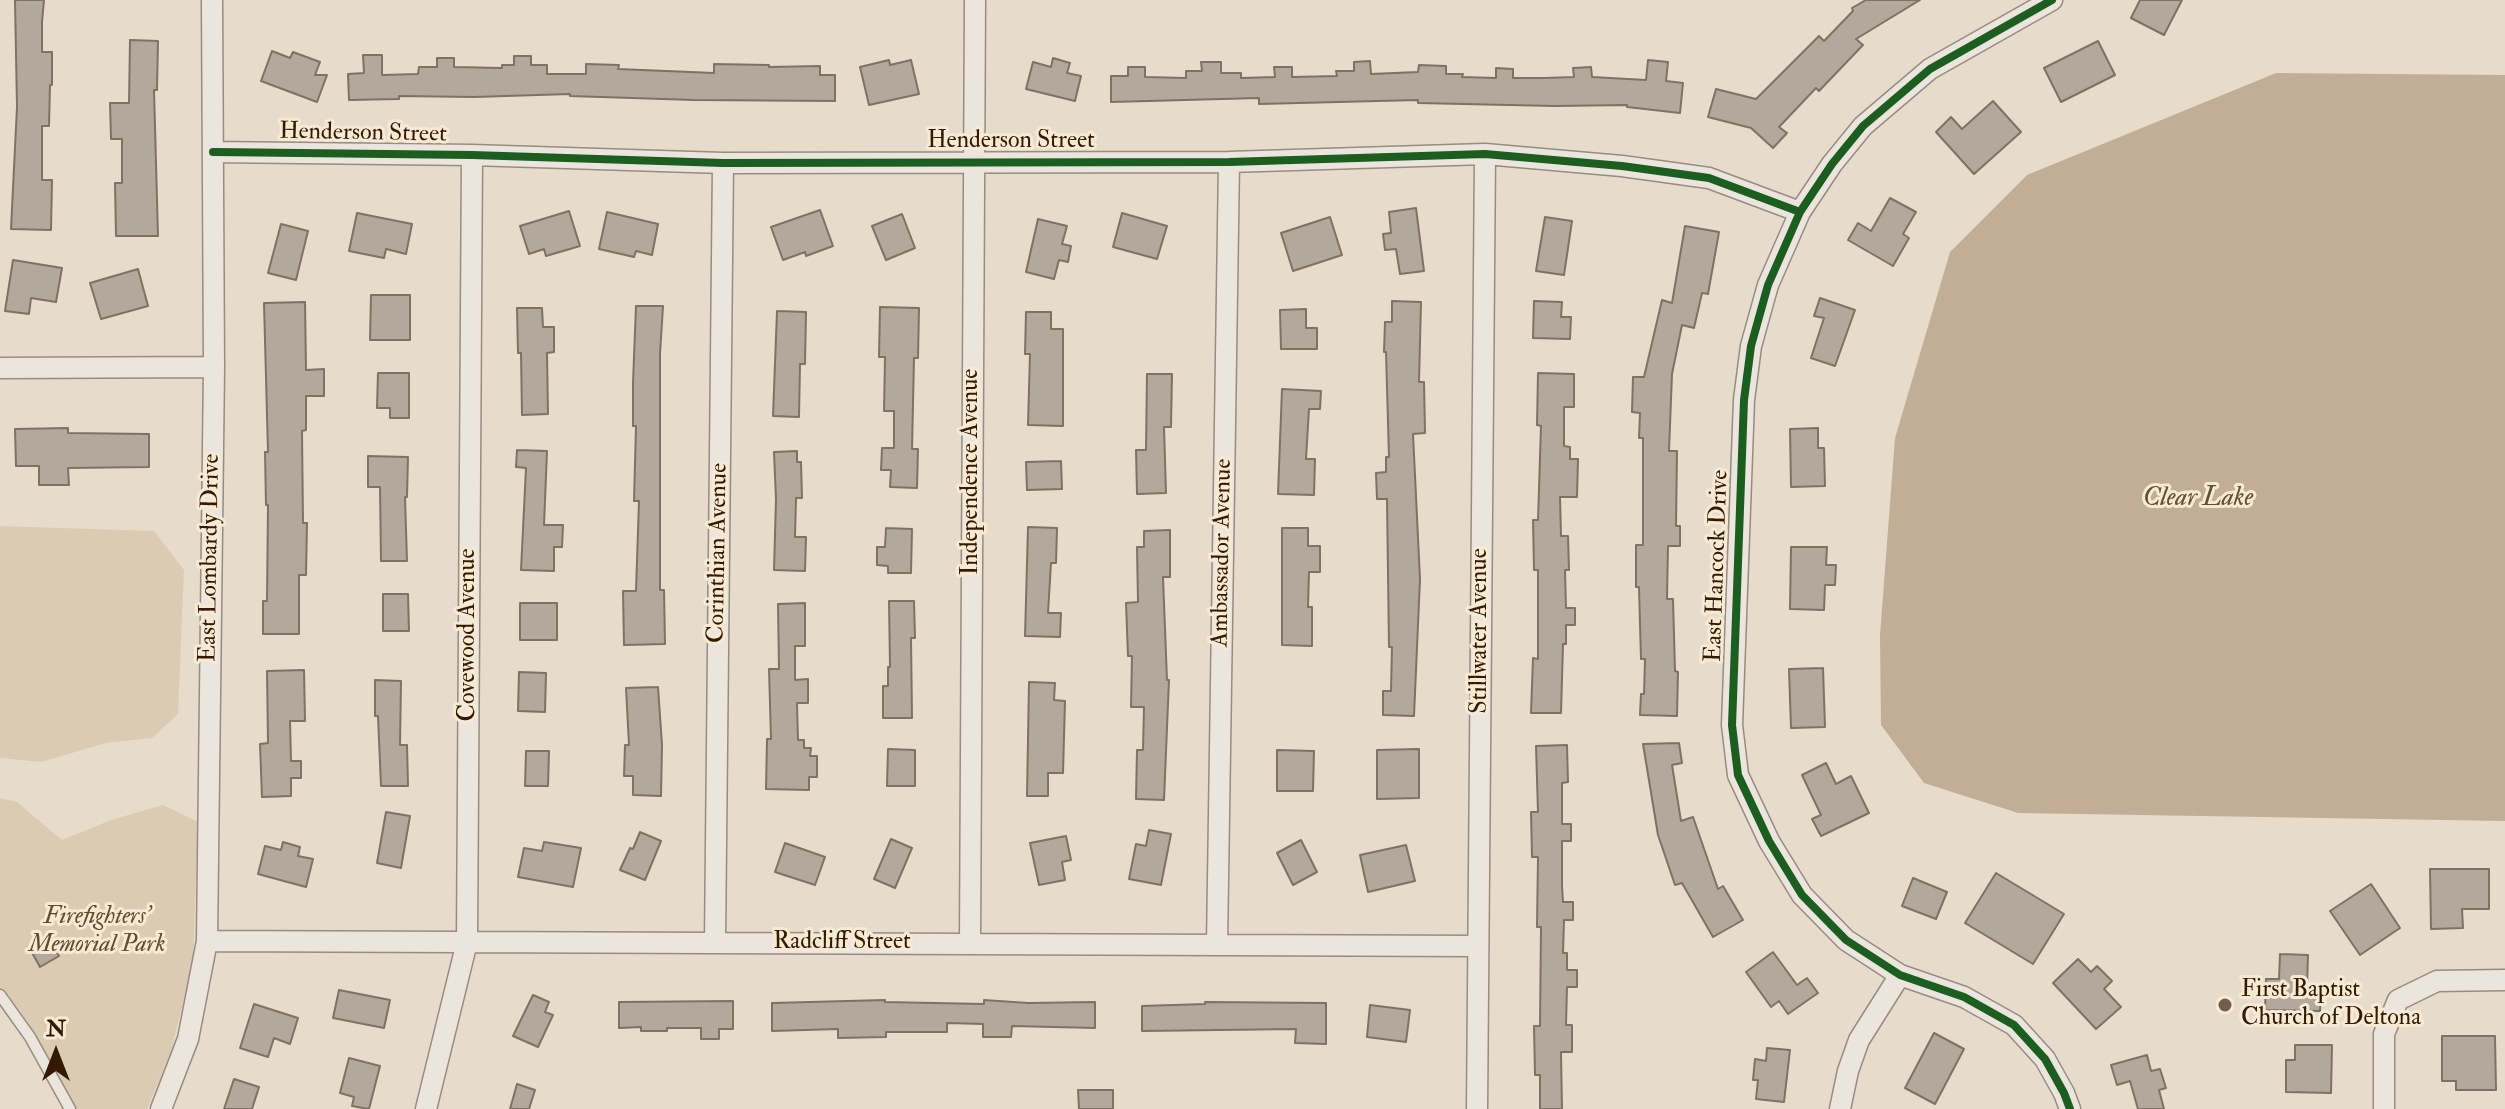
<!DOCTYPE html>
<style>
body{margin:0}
#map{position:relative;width:2505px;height:1109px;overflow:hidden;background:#e7dccb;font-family:"IM FELL Double Pica",serif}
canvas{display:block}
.north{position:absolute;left:16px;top:1013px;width:80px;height:80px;-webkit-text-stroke:6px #f7ead5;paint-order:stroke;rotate:0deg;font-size:22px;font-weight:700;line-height:32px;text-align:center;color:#341a03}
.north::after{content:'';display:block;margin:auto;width:28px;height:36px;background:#341a03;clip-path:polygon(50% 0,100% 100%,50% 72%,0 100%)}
</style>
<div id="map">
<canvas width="2505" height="1109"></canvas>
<div class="north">N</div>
</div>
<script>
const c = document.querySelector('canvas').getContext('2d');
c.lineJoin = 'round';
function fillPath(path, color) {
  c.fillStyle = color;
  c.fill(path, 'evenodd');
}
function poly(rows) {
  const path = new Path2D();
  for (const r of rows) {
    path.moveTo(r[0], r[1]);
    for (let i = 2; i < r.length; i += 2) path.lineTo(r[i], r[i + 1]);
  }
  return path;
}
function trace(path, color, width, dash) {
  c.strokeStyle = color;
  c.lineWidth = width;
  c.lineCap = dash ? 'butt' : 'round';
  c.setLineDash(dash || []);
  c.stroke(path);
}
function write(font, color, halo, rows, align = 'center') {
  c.font = font + ' "IM FELL Double Pica",serif';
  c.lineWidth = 6;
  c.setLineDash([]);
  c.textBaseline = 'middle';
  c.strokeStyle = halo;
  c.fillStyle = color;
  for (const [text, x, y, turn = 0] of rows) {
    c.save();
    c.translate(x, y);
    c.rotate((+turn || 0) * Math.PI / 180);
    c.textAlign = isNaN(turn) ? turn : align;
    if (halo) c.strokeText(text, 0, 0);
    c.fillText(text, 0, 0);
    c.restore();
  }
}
fillPath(poly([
 [0,526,154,531,184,570,178,714,152,738,106,743,41,762,0,758],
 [0,798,17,802,62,840,111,820,163,805,198,822,193,963,171,1051,147,1109,66,1109,0,987]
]), '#dccbb3');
fillPath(poly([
 [2276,73,2505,75,2505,821,2018,813,1924,783,1881,725,1880,635,1895,438,1950,252,2027,175]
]), '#c2ae96');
const building = poly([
 [15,0,44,0,42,22,42,52,52,52,52,85,50,85,49,126,42,126,42,180,52,180,51,230,11,229,17,107,15,0],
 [1866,0,1920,0,1856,39,1863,45,1819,91,1816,88,1779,127,1787,133,1773,148,1751,128,1708,117,1716,89,1756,99,1819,36,1824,41,1853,11,1852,8,1866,0],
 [2140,0,2182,0,2164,35,2131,18,2140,0],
 [130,40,158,41,157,90,154,90,158,236,116,236,115,183,122,183,122,139,111,139,110,103,129,103,130,40],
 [2098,41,2115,75,2061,102,2044,68,2098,41],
 [272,51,290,58,293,52,320,62,315,75,327,75,317,102,261,81,272,51],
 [363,55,382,55,382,75,418,74,419,67,437,67,437,58,454,58,454,67,502,68,502,65,514,65,514,56,531,56,531,65,547,65,547,74,586,74,586,64,619,65,618,69,714,73,714,64,769,65,769,67,820,66,820,75,835,75,835,101,694,100,570,96,570,94,474,97,399,96,399,99,349,100,348,74,364,73,363,55],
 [1053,58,1070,63,1067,73,1081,76,1075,101,1026,89,1033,62,1051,67,1053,58],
 [889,60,890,65,911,60,919,94,869,105,860,67,889,60],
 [1648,60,1668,62,1666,81,1683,83,1680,113,1627,107,1627,105,1555,106,1418,103,1418,100,1259,104,1259,98,1111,102,1111,76,1128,76,1128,67,1145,67,1145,77,1186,78,1186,71,1202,71,1201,62,1221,62,1221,73,1241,73,1241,78,1275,77,1274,67,1292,67,1292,77,1337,76,1336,71,1354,71,1354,62,1370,61,1371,74,1418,72,1419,65,1446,66,1446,74,1463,74,1462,77,1496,78,1496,68,1513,69,1513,78,1545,78,1574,77,1573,68,1591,67,1592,77,1646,80,1648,60],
 [1993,101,2021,132,1974,174,1936,132,1951,117,1962,129,1993,101],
 [1890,198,1916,212,1903,234,1909,238,1893,266,1848,240,1858,223,1871,231,1890,198],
 [1416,208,1424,271,1400,274,1396,249,1385,250,1383,234,1391,233,1389,212,1416,208],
 [820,210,833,246,806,256,805,252,783,260,771,227,820,210],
 [569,211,580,246,546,256,544,249,529,254,520,226,569,211],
 [607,212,658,224,652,255,636,251,634,257,599,249,607,212],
 [357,213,412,224,406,254,386,249,384,258,349,251,357,213],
 [1122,213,1167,226,1157,259,1113,247,1122,213],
 [902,214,915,248,886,260,872,226,902,214],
 [1330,217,1342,255,1293,271,1281,233,1330,217],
 [1545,217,1572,221,1564,275,1536,271,1545,217],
 [1038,219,1067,226,1062,244,1071,246,1068,262,1059,260,1054,279,1026,272,1038,219],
 [281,224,308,231,296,280,268,273,281,224],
 [1685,226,1719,232,1708,294,1702,293,1694,328,1682,325,1672,374,1669,451,1677,451,1676,526,1680,526,1680,546,1668,546,1667,599,1673,599,1675,671,1678,672,1677,716,1640,715,1641,694,1644,694,1645,659,1641,659,1639,587,1636,587,1636,545,1643,545,1643,438,1639,438,1640,413,1632,412,1633,377,1644,377,1662,300,1672,303,1685,226],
 [13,260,62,268,56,302,31,298,29,314,5,311,13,260],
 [138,269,148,306,101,319,90,283,138,269],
 [371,295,410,295,410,340,370,340,371,295],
 [1820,298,1855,310,1835,366,1811,358,1824,318,1814,316,1820,298],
 [1392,301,1421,302,1419,382,1424,382,1425,433,1413,434,1420,579,1414,716,1383,715,1383,691,1391,691,1392,647,1389,647,1387,499,1377,499,1376,473,1386,472,1386,457,1389,457,1386,352,1384,352,1385,322,1392,322,1392,301],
 [1534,301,1562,302,1561,317,1571,317,1570,339,1533,338,1534,301],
 [305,302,306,370,324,369,324,396,306,396,306,430,302,431,303,523,307,523,306,575,299,575,299,634,263,634,263,601,267,601,268,505,266,505,265,452,268,452,264,303,305,302],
 [636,306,663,306,660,354,660,590,664,590,665,644,624,645,623,591,636,591,639,501,634,501,636,426,633,426,633,383,636,306],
 [880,307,919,308,918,358,914,358,912,449,918,449,917,488,890,487,891,470,881,470,882,448,894,448,894,411,884,411,885,357,879,357,880,307],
 [517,308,542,308,543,327,554,327,554,352,547,353,548,414,522,415,521,353,518,353,517,308],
 [1306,309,1306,328,1317,328,1317,349,1281,349,1280,310,1306,309],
 [777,311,806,312,805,364,800,364,799,417,773,416,777,311],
 [1026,312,1051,312,1051,329,1063,329,1063,426,1028,425,1030,354,1025,354,1026,312],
 [378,373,409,373,409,418,390,418,390,408,377,408,378,373],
 [1538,373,1574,374,1574,407,1564,407,1564,446,1570,447,1570,459,1578,459,1577,497,1560,497,1561,536,1568,536,1569,570,1565,570,1566,608,1575,608,1575,625,1566,625,1566,644,1563,644,1561,713,1531,713,1533,658,1538,659,1538,570,1534,570,1533,520,1538,520,1541,426,1537,425,1538,373],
 [1147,374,1172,374,1171,427,1164,427,1166,493,1137,494,1136,450,1146,450,1147,374],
 [1282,389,1321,391,1320,409,1309,409,1306,459,1315,459,1314,495,1278,494,1282,389],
 [68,428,68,433,149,434,149,467,68,468,69,485,39,485,39,466,16,466,15,429,68,428],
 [1818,428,1818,448,1824,448,1825,486,1791,487,1790,429,1818,428],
 [517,450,547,451,544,525,563,525,562,547,554,547,554,571,521,570,526,468,516,467,517,450],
 [797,451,797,462,801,462,802,498,796,498,795,537,806,537,805,571,774,570,776,499,774,452,797,451],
 [368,456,408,457,407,497,405,497,407,561,381,561,380,487,368,487,368,456],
 [1061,461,1062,489,1027,490,1026,462,1061,461],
 [1028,527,1057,528,1056,563,1051,563,1048,613,1061,613,1060,637,1025,636,1028,527],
 [886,528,912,529,911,573,888,573,888,566,877,565,877,547,885,547,886,528],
 [1282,528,1308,528,1308,546,1320,546,1320,572,1309,572,1308,607,1312,607,1312,646,1282,645,1282,528],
 [1170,530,1170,577,1163,577,1167,680,1169,680,1164,800,1136,799,1137,750,1143,750,1144,707,1131,707,1132,656,1128,656,1126,603,1138,602,1137,547,1144,547,1144,531,1170,530],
 [1791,547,1827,547,1826,565,1836,565,1835,585,1825,585,1824,610,1790,609,1791,547],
 [383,594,408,594,409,631,383,631,383,594],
 [889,601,914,601,915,638,911,638,912,718,883,718,883,686,888,686,888,667,890,667,889,601],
 [520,603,557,603,557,640,520,640,520,603],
 [805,603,805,646,795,646,795,680,808,679,808,703,797,703,798,740,804,740,804,748,811,748,810,756,817,756,817,777,809,777,809,790,766,789,767,739,771,739,769,669,779,669,778,604,805,603],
 [1823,668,1825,727,1791,728,1789,669,1823,668],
 [304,670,305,721,290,721,291,761,301,761,301,778,291,778,291,796,262,797,260,744,268,743,267,671,304,670],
 [519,672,546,673,545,712,518,711,519,672],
 [375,680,401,681,400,745,407,745,408,786,381,786,378,716,375,716,375,680],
 [1029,682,1055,683,1054,700,1065,701,1063,773,1048,773,1048,796,1027,796,1029,682],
 [658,687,662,745,661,796,633,795,633,776,624,776,625,745,629,745,626,688,658,687],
 [1679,743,1682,763,1672,765,1681,821,1693,817,1718,889,1723,886,1743,920,1713,937,1682,883,1675,885,1658,835,1643,744,1679,743],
 [1567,745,1568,782,1562,783,1562,824,1571,824,1571,841,1562,841,1562,886,1563,902,1573,902,1573,920,1564,920,1563,953,1567,953,1567,970,1577,970,1577,987,1567,987,1566,1025,1572,1025,1572,1052,1561,1052,1562,1109,1540,1109,1540,1075,1535,1075,1534,1026,1540,1026,1541,927,1537,927,1538,857,1532,857,1531,812,1538,812,1536,746,1567,745],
 [888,749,915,750,915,786,887,786,888,749],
 [1419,749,1419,798,1377,799,1377,750,1419,749],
 [1277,750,1314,751,1313,791,1277,791,1277,750],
 [526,751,549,751,548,786,525,786,526,751],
 [1826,763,1836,784,1851,776,1869,813,1821,836,1812,819,1821,815,1802,775,1826,763],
 [386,812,410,816,401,868,377,863,386,812],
 [1149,830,1171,834,1161,885,1129,879,1136,844,1146,846,1149,830],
 [640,832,661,841,645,880,620,870,630,848,633,849,640,832],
 [1066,836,1071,860,1062,862,1065,880,1039,885,1030,843,1066,836],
 [891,839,912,848,895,888,874,879,891,839],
 [1301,840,1317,872,1293,885,1277,853,1301,840],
 [283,842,300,847,298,856,313,859,306,887,258,874,265,846,281,850,283,842],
 [544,842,581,848,573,887,518,877,524,848,542,851,544,842],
 [785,843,825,857,815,885,775,872,785,843],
 [1406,845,1415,881,1368,892,1360,855,1406,845],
 [2430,869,2489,869,2489,909,2462,909,2463,928,2431,929,2430,869],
 [1996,873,2064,914,2033,964,1965,923,1996,873],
 [1913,878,1947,892,1936,919,1902,906,1913,878],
 [2371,884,2400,928,2360,955,2330,911,2371,884],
 [49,938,59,956,40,967,30,949,49,938],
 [1773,952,1797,985,1807,978,1818,993,1788,1014,1779,1001,1771,1007,1746,972,1773,952],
 [2280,954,2308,955,2307,987,2321,987,2320,1011,2265,1010,2266,979,2279,979,2280,954],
 [2078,959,2091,972,2097,966,2112,981,2104,989,2121,1007,2096,1029,2053,983,2078,959],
 [339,990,390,1000,384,1028,333,1018,339,990],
 [533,995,549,1002,545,1012,553,1015,538,1047,513,1036,533,995],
 [885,1000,885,1002,984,1004,984,1000,1028,1003,1095,1002,1095,1028,1012,1026,1011,1037,983,1037,983,1024,947,1023,947,1032,886,1032,886,1037,838,1038,838,1029,772,1031,772,1003,885,1000],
 [733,1001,733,1029,719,1029,719,1039,701,1039,701,1028,667,1028,667,1031,641,1031,641,1027,619,1028,619,1002,733,1001],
 [1205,1002,1326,1003,1326,1044,1295,1043,1296,1029,1142,1031,1142,1006,1205,1004,1205,1002],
 [254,1004,298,1018,290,1044,274,1038,268,1057,240,1048,254,1004],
 [1370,1005,1410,1010,1406,1042,1367,1037,1370,1005],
 [1934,1033,1964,1049,1935,1104,1905,1088,1934,1033],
 [2442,1036,2495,1036,2496,1090,2456,1090,2456,1081,2442,1081,2442,1036],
 [2295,1045,2332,1045,2331,1093,2286,1092,2286,1060,2295,1060,2295,1045],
 [1767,1048,1790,1050,1784,1102,1756,1099,1758,1080,1753,1080,1755,1059,1766,1061,1767,1048],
 [2147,1055,2151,1071,2160,1069,2166,1088,2159,1090,2164,1109,2138,1109,2130,1081,2117,1085,2111,1065,2147,1055],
 [349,1058,380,1066,369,1109,352,1106,354,1097,340,1093,349,1058],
 [234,1079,259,1087,252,1109,224,1109,234,1079],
 [517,1084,535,1090,529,1109,510,1109,517,1084],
 [1078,1090,1113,1090,1113,1109,1079,1109,1078,1090]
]);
fillPath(building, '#b2a99c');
trace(building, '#7c7266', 2);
const lane = poly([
 [0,995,30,1037,70,1109]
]);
const street = poly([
 [2052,0,1930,69,1863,126,1832,164,1800,212,1768,285,1751,346,1744,400,1732,725,1738,775,1769,841,1802,895,1846,940,1900,975,1964,997,2014,1025,2045,1059,2064,1093,2070,1109],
 [213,152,472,155,723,163,1229,162,1485,154,1622,166,1709,178,1800,212],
 [0,368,214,367],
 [207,941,1478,946],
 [715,942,723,163],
 [970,944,975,0],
 [1217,945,1229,162],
 [161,1109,188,1039,207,941,214,367,212,0],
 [426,1109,467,942,472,155],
 [1477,1109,1485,154],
 [1840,1109,1848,1071,1859,1040,1900,975],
 [2384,1109,2384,1034,2398,1000,2437,981,2505,980]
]);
trace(lane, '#968c80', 13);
trace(street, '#968c80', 23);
trace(lane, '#ebe5dd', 10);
trace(street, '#ebe5dd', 20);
trace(poly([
 [2052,0,1930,69,1863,126,1832,164,1800,212,1768,285,1751,346,1744,400,1732,725,1738,775,1769,841,1802,895,1846,940,1900,975,1964,997,2014,1025,2045,1059,2064,1093,2070,1109],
 [213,152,472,155,723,163,1229,162,1485,154,1622,166,1709,178,1800,212]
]), '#1b5e20', 8);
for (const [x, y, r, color] of [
 [2225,1005,8,"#735e49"]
]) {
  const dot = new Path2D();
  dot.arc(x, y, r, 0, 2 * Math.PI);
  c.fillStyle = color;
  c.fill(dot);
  trace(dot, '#f7ead5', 3);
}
write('24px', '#341a03', '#f7ead5', [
 ["Henderson Street",363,134,1],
 ["Henderson Street",1011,142],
 ["Independence Avenue",972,472,-90],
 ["Corinthian Avenue",719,553,-89],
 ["Ambassador Avenue",1223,553,-89],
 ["East Lombardy Drive",211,558,-89],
 ["East Hancock Drive",1718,566,-88],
 ["Stillwater Avenue",1481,631,-90],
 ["Covewood Avenue",469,635,-90],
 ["Radcliff Street",842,943]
]);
write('italic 24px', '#644b32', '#f7ead5', [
 ["Firefighters'",97,918],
 ["Memorial Park",97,946]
]);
write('24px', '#341a03', '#f7ead5', [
 ["First Baptist",2241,991],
 ["Church of Deltona",2241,1019]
], 'left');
write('italic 26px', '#664e35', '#f7ead5', [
 ["Clear Lake",2198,499]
]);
</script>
